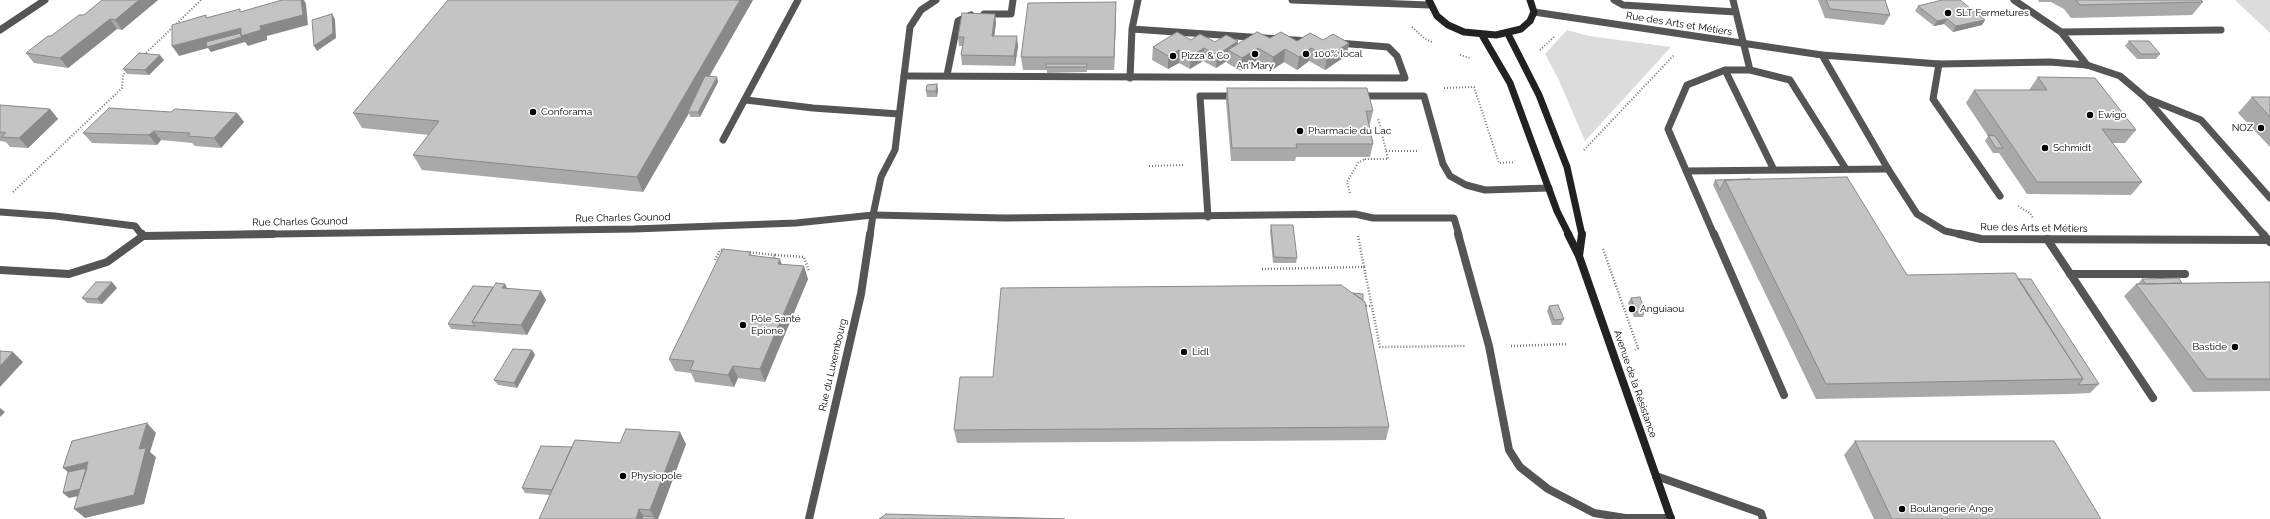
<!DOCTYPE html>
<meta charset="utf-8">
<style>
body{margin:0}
canvas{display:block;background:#fff}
</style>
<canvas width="2270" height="519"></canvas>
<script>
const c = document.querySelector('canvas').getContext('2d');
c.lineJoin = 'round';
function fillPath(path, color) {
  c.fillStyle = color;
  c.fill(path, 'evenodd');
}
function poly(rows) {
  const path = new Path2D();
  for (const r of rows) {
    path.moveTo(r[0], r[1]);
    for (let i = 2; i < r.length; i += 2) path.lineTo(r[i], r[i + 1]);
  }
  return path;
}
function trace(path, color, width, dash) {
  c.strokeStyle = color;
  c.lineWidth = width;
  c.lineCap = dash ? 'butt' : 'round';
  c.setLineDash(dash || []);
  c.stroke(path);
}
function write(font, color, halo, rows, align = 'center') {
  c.font = font + ' Raleway,sans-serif';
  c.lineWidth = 3.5;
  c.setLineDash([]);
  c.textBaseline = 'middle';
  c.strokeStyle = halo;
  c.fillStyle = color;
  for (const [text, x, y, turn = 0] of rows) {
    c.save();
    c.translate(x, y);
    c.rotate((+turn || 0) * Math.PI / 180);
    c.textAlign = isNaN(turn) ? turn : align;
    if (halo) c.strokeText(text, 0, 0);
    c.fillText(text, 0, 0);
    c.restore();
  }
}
fillPath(poly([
 [2235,0,2270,0,2270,33],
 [1567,30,1589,36,1671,47,1585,141,1558,78,1545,54]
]), '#dcdcdc');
trace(poly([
 [1412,27,1424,38,1432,42],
 [1540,50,1555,36],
 [144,55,201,0],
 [1460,55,1470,58],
 [1444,88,1474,87,1499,163,1515,162],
 [1584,150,1674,55],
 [1386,151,1417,151],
 [1364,156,1365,159,1388,159,1378,118],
 [1149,166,1184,165],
 [13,192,122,88,123,75,127,71],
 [1350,193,1347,182,1358,163,1365,159],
 [2018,206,2030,213,2033,218]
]), '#777', 2, [1, 2]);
trace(poly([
 [1358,236,1364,267],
 [1603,249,1638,348,1635,350],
 [747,252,775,255,773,260],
 [775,255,804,257,809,271],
 [715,260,720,250,724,250],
 [1262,269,1364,267,1380,347,1465,346],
 [1363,306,1372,306],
 [1511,346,1568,344]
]), '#777', 2.5, [1, 2]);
trace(poly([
 [1614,0,1623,5,1736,12],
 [2014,0,2061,32,2087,65],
 [984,14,1011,14,1013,0],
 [1132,29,1309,41],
 [0,30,45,0],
 [2061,32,2221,30],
 [1939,64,1933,99,2000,196],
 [1725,70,1774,170],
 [1750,70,1790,80,1846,169],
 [947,75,958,21,971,15],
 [904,76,1405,78,1397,56,1388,47,1338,43],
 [1130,78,1132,29,1138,0],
 [1360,96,1424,96,1443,164,1450,176,1466,185,1485,190,1549,188],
 [2146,98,2201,120,2270,198],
 [746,100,813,108,899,114],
 [723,140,798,0],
 [1686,171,1888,169],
 [873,215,1005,218,1355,214,1373,218,1454,218,1459,235],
 [1208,217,1200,96,1236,96],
 [1714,235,1668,129,1687,85,1725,70,1750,70,1733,0]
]), '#555', 7);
trace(poly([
 [1458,234,1489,346,1509,450,1520,467,1548,489,1594,513,1625,518,1671,518],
 [1714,234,1784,395],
 [2047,239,2153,398],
 [2070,274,2185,274],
 [1656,476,1761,513,1763,519]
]), '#555', 8);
trace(poly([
 [1292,0,1430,5],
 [1534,12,1822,55,1939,64,2050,62,2087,65,2120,76,2146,98,2264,235],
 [1822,55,1888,169,1917,214,1945,231,1964,235],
 [0,212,55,216,135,226,142,235],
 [203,235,634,229,796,223,873,215,881,177,895,150,910,27,921,10,936,0],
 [870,235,873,215]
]), '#555', 7);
trace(poly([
 [142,234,143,236,273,234],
 [1959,234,1981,239,2269,240],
 [2263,234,2270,242],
 [0,270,69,274,107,262,143,236],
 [809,519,861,294,870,234]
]), '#555', 8);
trace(poly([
 [1429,0,1437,16,1448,25,1464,32,1496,35,1521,29,1530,21,1534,12,1530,0],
 [1508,34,1539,95,1567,167,1582,235],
 [1482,35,1510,83,1557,211,1569,235]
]), '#222', 7);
trace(poly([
 [1568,234,1579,256,1671,519],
 [1579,256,1582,234]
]), '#222', 8);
fillPath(poly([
 [102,0,158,0,122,30,117,29,68,68,34,63,26,53,84,15],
 [753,0,709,76,718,82,700,117,690,117,689,113,643,192,422,170,413,155,429,135,362,128,353,113],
 [1818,0,1885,0,1890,15,1884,25,1825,18],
 [2038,0,2201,0,2203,2,2192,15,2071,18,2064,9,2051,2,2039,2],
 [1918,6,1985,20,1982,25,1953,32,1944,24,1934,26,1915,11],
 [995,14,996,23,994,36,1018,46,1015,66,962,65,961,55,963,46,959,46,958,37],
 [1116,15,1114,70,1087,70,1087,72,1047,73,1047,70,1023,70,1021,57],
 [1270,38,1297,41,1323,40,1349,43,1346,56,1325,70,1309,61,1297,70,1284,62,1272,70,1256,61,1241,71,1227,63,1227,61,1216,68,1203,61,1190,69,1179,63,1168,69,1152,60,1153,47,1191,40,1238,44],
 [2129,41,2160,54,2156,59,2137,59,2125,46],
 [164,60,149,75,127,74,123,69],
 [2038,77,2136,130,2125,143,2112,143,2142,182,2131,195,2027,194,1999,153,1993,153,1985,141,1988,136,1966,103,1974,90,2029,90],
 [937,84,938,90,937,97,927,97,926,91],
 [1227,88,1373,111,1370,124,1369,124,1373,144,1370,157,1296,157,1295,161,1231,161,1226,101],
 [2252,97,2270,97,2270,147,2238,113],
 [0,105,50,109,58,119,28,148,10,147,6,142,0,141],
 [171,112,237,113,244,122,221,148,195,146,192,143,161,140,157,145,92,143,83,133],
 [1750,179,1907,275,2018,279,2099,384,2090,393,2069,394,1816,399,1713,185,1715,180],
 [1271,225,1297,258,1296,263,1273,263,1270,231],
 [750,252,751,255,782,264,808,279,765,382,738,378,734,387,695,382,691,373,675,371,669,359],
 [2142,279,2182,283,2270,283,2270,391,2193,392,2124,296,2136,284,2138,284],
 [505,284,507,289,541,291,546,300,527,335,451,329,448,324,493,287],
 [117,288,102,304,87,303,82,298],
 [1631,298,1645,311,1643,317,1634,317,1628,303],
 [1363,300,1389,427,1386,440,957,443,954,430,993,377],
 [1549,306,1564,319,1561,325,1552,325,1547,311],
 [532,350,535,355,517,388,498,385,494,380],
 [1855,441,2101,519,1874,519,1844,455],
 [620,443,686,444,658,519,539,519,550,495,525,493,522,488,572,447]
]), '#a9a9a9');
fillPath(poly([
 [139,0,158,0,122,30,115,20],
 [301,0,304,0,306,4,308,25,267,36,267,40,248,46,245,42,211,52,208,48,179,56,172,46,241,28],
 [740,0,753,0,689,112,688,112,689,113,643,192,637,177],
 [1116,2,1116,15,1114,70,1114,57],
 [332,14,335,19,336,38,317,51,314,46],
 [995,14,996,23,993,46,992,36],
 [110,19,117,29,68,68,60,58],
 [1947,19,1944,24,1934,26,1937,21],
 [1985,20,1982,25,1953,32,1956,26],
 [1017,36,1018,46,1015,66,1014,56],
 [1238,41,1237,54,1228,50,1227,61,1216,68,1217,55],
 [1349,43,1346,56,1325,70,1327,57],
 [1204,48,1203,61,1190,69,1191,56],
 [1258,48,1256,61,1241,71,1242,58],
 [1311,48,1309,61,1297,70,1299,57],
 [1285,49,1284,62,1272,70,1273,57],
 [1179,50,1179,63,1168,69,1168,56],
 [160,55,164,60,149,75,145,70],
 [717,77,718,82,700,117,698,112],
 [937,84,938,90,937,97,936,91],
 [50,109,58,119,28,148,19,138],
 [237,113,244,122,221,148,214,138],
 [154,131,161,140,157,145,149,135],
 [780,259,784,271,778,264],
 [804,266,808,279,765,382,760,369],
 [112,282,117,288,102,304,97,299],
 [505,284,510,294,502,288],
 [541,291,546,300,527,335,521,325],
 [532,350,535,355,517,388,514,383],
 [13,352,23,362,0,387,0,366],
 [733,366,738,378,734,387,728,375],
 [0,408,5,412,0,417],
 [147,423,156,433,150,452,156,457,144,504,85,518,74,509,139,449],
 [680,432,686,444,658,519,655,519,650,510],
 [88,462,93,493,69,498,63,493,74,477,63,468],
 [639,509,645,519,636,519]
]), '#898989');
const building = poly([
 [102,0,139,0,115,20,110,19,60,58,26,53,48,36,51,36,79,15,84,15,102,0],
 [282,0,301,0,303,15,260,26,261,30,241,36,241,28,172,46,172,25,206,15,206,18,240,9,240,12,282,0],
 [448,0,740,0,637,177,413,155,439,121,353,113,448,0],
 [1826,0,1885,0,1890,15,1830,9,1826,0],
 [1942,0,1960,0,1985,20,1956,26,1947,19,1937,21,1918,6,1942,0],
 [2076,0,2201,0,2203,2,2080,5,2076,0],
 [1116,2,1114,57,1021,57,1028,3,1116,2],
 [962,13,995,14,992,36,1017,36,1014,56,961,55,964,37,958,37,962,13],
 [332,14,333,33,314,46,312,20,332,14],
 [1177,32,1191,40,1200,34,1215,42,1226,35,1238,41,1217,55,1204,48,1191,56,1179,50,1168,56,1153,47,1177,32],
 [1257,32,1270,38,1281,32,1297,41,1310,33,1323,40,1333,34,1349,43,1327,57,1311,48,1299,57,1285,49,1273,57,1258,48,1242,58,1228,50,1257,32],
 [241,33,241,36,242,37,207,47,206,42,241,33],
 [2129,41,2149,41,2160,54,2141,54,2129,41],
 [139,53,160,55,145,70,123,69,139,53],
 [1046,64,1087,64,1087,67,1046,67,1046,64],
 [705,76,717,77,698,112,688,112,705,76],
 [2038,77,2095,78,2136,130,2102,129,2142,182,2037,182,1974,90,2047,90,2038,77],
 [937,84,936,91,926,91,927,85,937,84],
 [1227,88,1367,88,1373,111,1366,111,1373,144,1296,144,1297,148,1232,148,1227,88],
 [2252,97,2270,97,2270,117,2252,97],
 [0,105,50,109,19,138,1,137,6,133,0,132,0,105],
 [109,108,171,112,175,109,237,113,214,138,188,136,190,133,154,131,149,135,83,133,109,108],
 [1988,135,1995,136,2003,148,1996,148,1988,135],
 [1847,177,1907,275,2015,273,2083,379,1826,384,1725,180,1847,177],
 [1750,179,1725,180,1720,190,1715,180,1750,179],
 [1271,225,1293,225,1297,258,1274,257,1271,225],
 [723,249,750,252,749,255,780,259,778,264,804,266,760,369,733,366,728,375,690,370,694,361,669,359,723,249],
 [2179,278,2182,283,2146,284,2142,279,2179,278],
 [2018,279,2031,279,2099,384,2078,385,2083,379,2018,279],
 [96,282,112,282,97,299,82,298,96,282],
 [2270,282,2270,379,2207,379,2136,284,2270,282],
 [496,283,505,284,502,288,541,291,521,325,472,322,496,283],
 [1341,285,1365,302,1389,427,954,430,960,377,993,377,1001,288,1341,285],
 [473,286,493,287,472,322,475,326,448,324,473,286],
 [1353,293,1363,294,1363,300,1353,293],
 [1640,297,1645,311,1636,312,1631,298,1640,297],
 [1558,305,1564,319,1554,320,1549,306,1558,305],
 [513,349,532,350,514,383,494,380,513,349],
 [0,351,13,352,0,366,0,351],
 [147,423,139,449,146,448,134,495,74,509,88,462,63,468,72,441,147,423],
 [626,429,680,432,650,510,639,509,636,519,539,519,575,440,620,443,626,429],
 [1855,441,2054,441,2101,519,1892,519,1855,441],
 [541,446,572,447,552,490,522,488,541,446],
 [87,468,80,489,63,493,68,472,87,468],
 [886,514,1065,519,879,519,886,514],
 [643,516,655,517,655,519,642,519,643,516]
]);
fillPath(building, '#c4c4c4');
trace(building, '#898989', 1);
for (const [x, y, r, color] of [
 [1948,13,4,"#000"],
 [1255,54,4,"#000"],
 [1306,54,4,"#000"],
 [1173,56,4,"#000"],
 [533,112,4,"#000"],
 [2090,115,4,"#000"],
 [2261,128,4,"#000"],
 [1300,131,4,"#000"],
 [2045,148,4,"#000"],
 [1632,309,4,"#000"],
 [743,325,4,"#000"],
 [2235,347,4,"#000"],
 [1184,352,4,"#000"],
 [623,476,4,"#000"],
 [1902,509,4,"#000"]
]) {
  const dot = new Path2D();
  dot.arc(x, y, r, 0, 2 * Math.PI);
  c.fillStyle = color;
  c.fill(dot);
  trace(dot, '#fff', 1.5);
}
write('10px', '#000', '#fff', [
 ["SLT Fermetures",1956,13],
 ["100% local",1314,54],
 ["Pizza & Co",1181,56],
 ["An'Mary",1255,66,"center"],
 ["Conforama",541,112],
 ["Ewigo",2098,115],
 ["NOZ",2253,128,"right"],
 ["Pharmacie du Lac",1308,131],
 ["Schmidt",2053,148],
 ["Anguiaou",1640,309],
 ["Pôle Santé",751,319],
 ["Epione",751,331],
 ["Bastide",2227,347,"right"],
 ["Lidl",1192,352],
 ["Physiopole",631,476],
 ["Boulangerie Ange",1910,509]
], 'left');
write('10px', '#000', '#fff', [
 ["Rue des Arts et Métiers",1679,24,9],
 ["Rue Charles Gounod",623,218,-1],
 ["Rue Charles Gounod",300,222,-1],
 ["Rue des Arts et Métiers",2034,228,1],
 ["Rue du Luxembourg",833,365,-77],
 ["Avenue de la Résistance",1635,384,71]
]);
</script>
